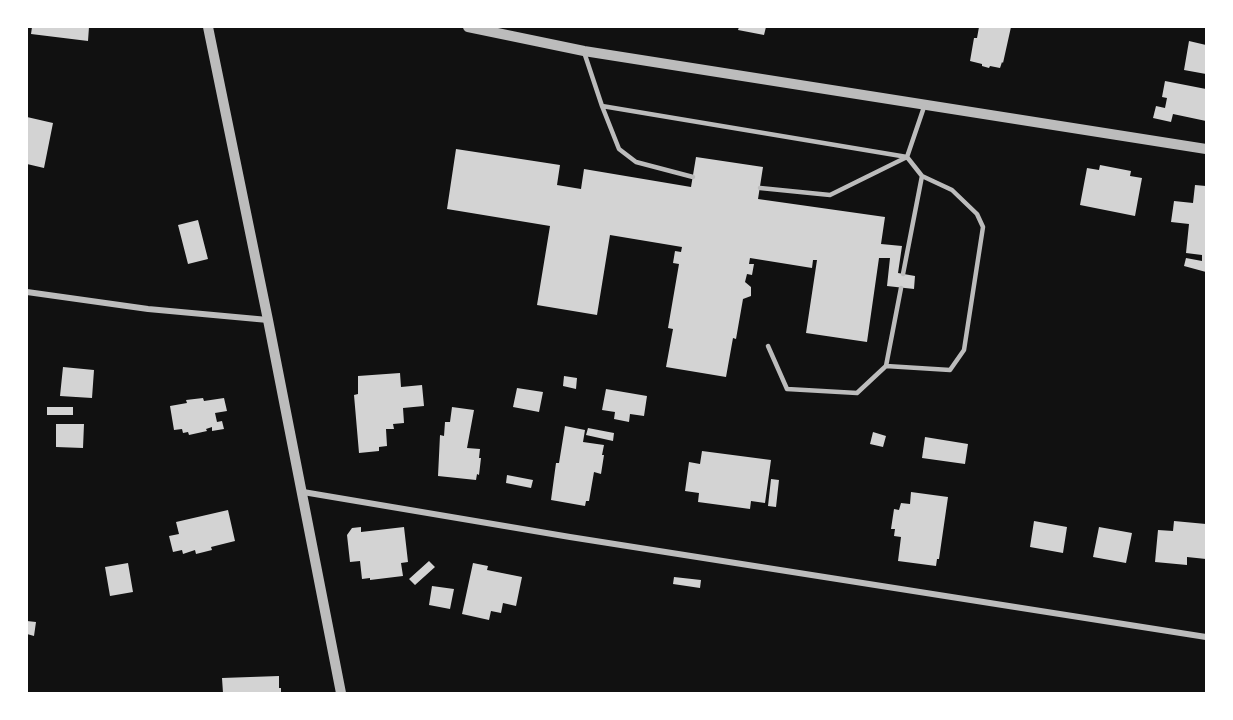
<!DOCTYPE html>
<style>
body{margin:0}
#map{position:relative;width:1233px;height:720px;overflow:hidden;background:#111;font-family:"DM Sans",sans-serif}
canvas{display:block}
.frame{position:absolute;inset:0;border:28px solid #fff;pointer-events:none}
</style>
<div id="map">
<canvas width="1233" height="720"></canvas>
<div class="frame"></div>
</div>
<script>
const c = document.querySelector('canvas').getContext('2d');
c.lineJoin = 'round';
function fillPath(path, color) {
  c.fillStyle = color;
  c.fill(path, 'evenodd');
}
function poly(rows) {
  const path = new Path2D();
  for (const r of rows) {
    path.moveTo(r[0], r[1]);
    for (let i = 2; i < r.length; i += 2) path.lineTo(r[i], r[i + 1]);
  }
  return path;
}
function trace(path, color, width, dash) {
  c.strokeStyle = color;
  c.lineWidth = width;
  c.lineCap = dash ? 'butt' : 'round';
  c.setLineDash(dash || []);
  c.stroke(path);
}
fillPath(poly([
 [32,27,89,27,88,41,31,34],
 [739,27,766,27,764,35,738,30],
 [979,27,1011,27,1003,63,1002,62,1000,68,990,66,989,68,982,66,982,64,970,61,974,38,977,38],
 [1189,41,1206,45,1206,74,1184,70],
 [1165,81,1206,89,1206,121,1173,114,1171,122,1153,118,1156,106,1165,108,1167,98,1162,97],
 [27,117,53,123,44,168,27,164],
 [456,149,560,165,557,185,581,189,584,169,691,187,696,157,763,167,758,199,885,217,881,244,902,246,898,273,915,276,914,289,887,286,890,258,879,258,867,342,806,333,817,260,813,260,812,268,750,258,749,264,754,264,752,275,747,274,745,282,751,287,751,296,743,299,736,339,733,338,726,377,666,367,673,329,668,328,679,264,673,263,675,251,681,252,682,247,610,235,597,315,537,305,550,226,447,209],
 [1100,165,1131,171,1130,176,1142,178,1135,216,1080,205,1087,168,1099,170],
 [1195,185,1206,186,1206,272,1184,266,1186,258,1202,261,1202,255,1186,253,1189,224,1171,222,1174,201,1193,203],
 [198,220,208,259,188,264,178,225],
 [63,367,94,370,92,398,60,396],
 [400,373,401,387,422,385,424,406,403,408,404,423,393,424,394,429,386,429,387,446,379,447,379,451,359,453,354,395,358,394,358,376],
 [564,376,577,378,576,389,563,386],
 [517,388,543,392,539,412,513,407],
 [606,389,647,396,644,416,630,414,629,422,614,419,615,412,602,410],
 [203,398,204,401,224,398,227,411,215,413,217,422,222,421,224,429,212,431,212,427,206,429,207,431,189,435,188,432,183,433,182,429,174,430,170,406,187,403,186,400],
 [47,407,73,407,73,415,47,415],
 [452,407,474,410,467,448,480,449,479,458,481,458,479,475,477,474,476,480,438,476,440,435,444,436,445,422,450,422],
 [56,424,84,424,83,448,56,447],
 [565,426,585,430,583,442,604,445,602,455,604,455,601,474,594,472,589,501,586,501,585,506,551,500,556,463,559,463],
 [588,428,614,433,613,441,586,435],
 [873,432,886,436,883,447,870,444],
 [925,437,968,444,965,464,922,458],
 [702,451,771,460,765,503,751,501,750,509,698,502,699,493,685,491,689,462,700,464],
 [507,475,533,480,531,488,506,483],
 [771,479,779,480,776,507,768,506],
 [911,492,948,497,939,559,937,559,936,566,898,561,901,537,894,536,895,529,891,529,894,509,899,510,901,503,910,504],
 [228,510,235,541,211,547,212,550,196,554,195,550,183,554,182,550,173,552,169,536,179,534,176,522],
 [1034,521,1067,527,1063,553,1030,547],
 [1174,521,1206,524,1206,559,1187,557,1187,565,1155,562,1158,530,1173,531],
 [361,527,361,532,404,527,408,562,401,563,403,576,370,580,370,578,362,579,360,561,350,562,347,535,352,528],
 [1099,527,1132,533,1126,563,1093,557],
 [429,561,435,567,415,585,409,579],
 [128,563,133,592,110,596,105,567],
 [473,563,488,566,487,570,522,577,516,606,503,603,501,613,491,611,489,620,462,614],
 [674,577,701,580,700,588,673,584],
 [432,586,454,589,450,609,429,605],
 [27,621,36,622,34,636,27,634],
 [279,676,279,688,281,688,281,693,223,693,222,678]
]), '#d3d3d3');
trace(poly([
 [584,52,602,106,619,149,636,162,693,177],
 [602,106,907,157,922,176,952,190,977,214,983,227,964,350,950,370,886,366,901,288],
 [760,188,830,195,907,157,924,107],
 [903,274,922,176],
 [768,346,787,389,857,393,886,366]
]), '#bcbcbc', 4.5);
trace(poly([
 [27,292,148,309,268,320],
 [303,492,570,537,1206,637]
]), '#bcbcbc', 6);
trace(poly([
 [208,27,268,320,341,693],
 [468,27,584,51,1206,149]
]), '#bcbcbc', 10);
</script>
